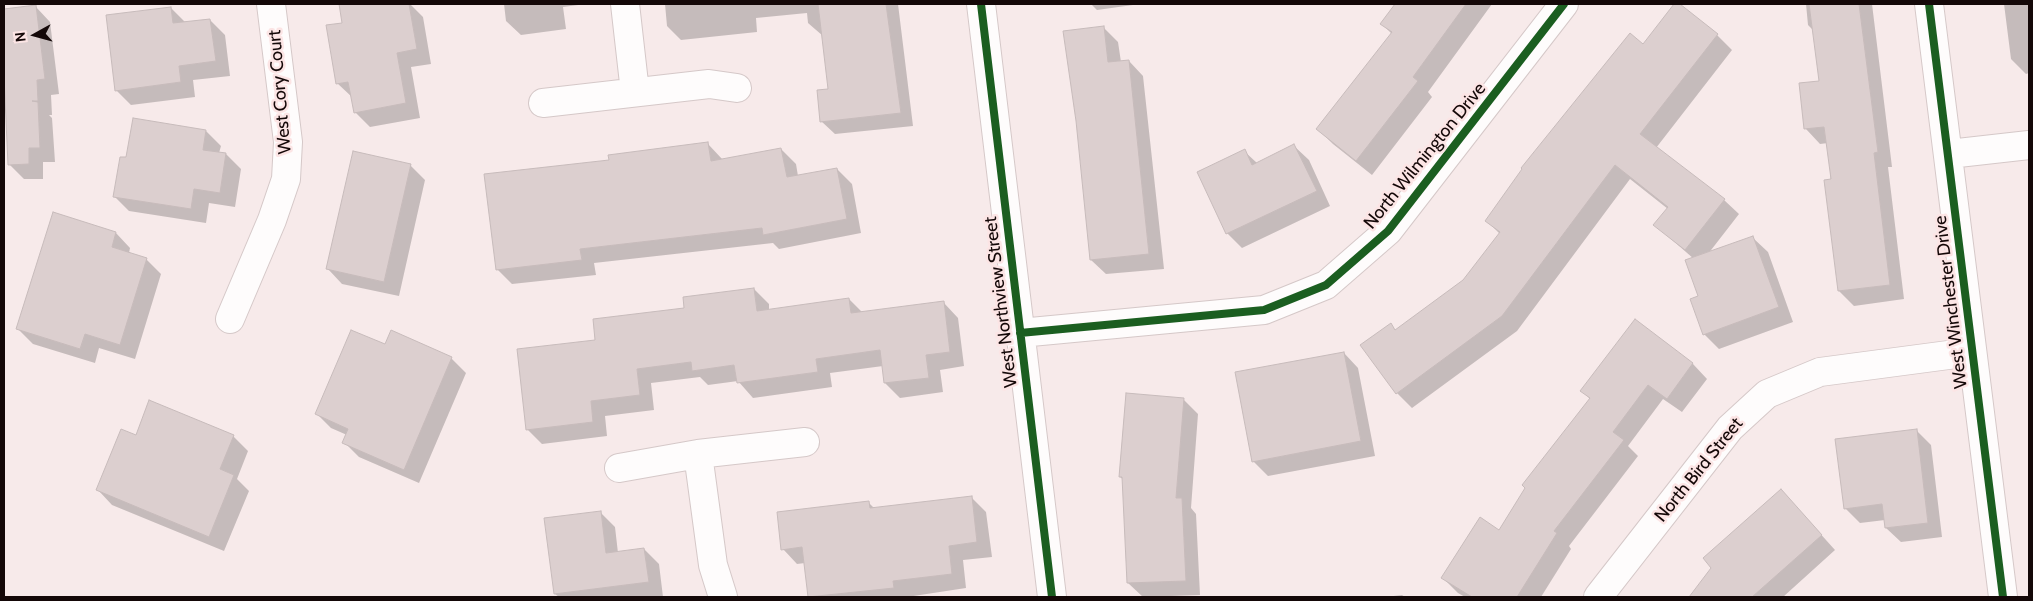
<!DOCTYPE html>
<style>
body{margin:0}
#map{position:relative;width:2033px;height:601px;overflow:hidden;background:#f7eaea;font-family:Cabin,sans-serif}
canvas{display:block}
.frame{position:absolute;inset:0;border:5px solid #140808;pointer-events:none}
.north{position:absolute;left:10px;top:10px;width:50px;height:50px;-webkit-text-stroke:4px #fce5e5;paint-order:stroke;rotate:263deg;font-size:14px;font-weight:700;line-height:20px;text-align:center;color:#140808}
.north::after{content:'';display:block;margin:auto;width:18px;height:22px;background:#140808;clip-path:polygon(50% 0,100% 100%,50% 72%,0 100%)}
</style>
<div id="map">
<canvas width="2033" height="601"></canvas>
<div class="frame"></div>
<div class="north">N</div>
</div>
<script>
const c = document.querySelector('canvas').getContext('2d');
c.lineJoin = 'round';
function fillPath(path, color) {
  c.fillStyle = color;
  c.fill(path, 'evenodd');
}
function poly(rows) {
  const path = new Path2D();
  for (const r of rows) {
    path.moveTo(r[0], r[1]);
    for (let i = 2; i < r.length; i += 2) path.lineTo(r[i], r[i + 1]);
  }
  return path;
}
function trace(path, color, width, dash) {
  c.strokeStyle = color;
  c.lineWidth = width;
  c.lineCap = dash ? 'butt' : 'round';
  c.setLineDash(dash || []);
  c.stroke(path);
}
function write(font, color, halo, rows, align = 'center') {
  c.font = font + ' Cabin,sans-serif';
  c.lineWidth = 5;
  c.setLineDash([]);
  c.textBaseline = 'middle';
  c.strokeStyle = halo;
  c.fillStyle = color;
  for (const [text, x, y, turn = 0] of rows) {
    c.save();
    c.translate(x, y);
    c.rotate((+turn || 0) * Math.PI / 180);
    c.textAlign = isNaN(turn) ? turn : align;
    if (halo) c.strokeText(text, 0, 0);
    c.fillText(text, 0, 0);
    c.restore();
  }
}
fillPath(poly([
 [340,4,410,4,423,17,431,64,411,67,420,118,370,127,355,112,353,98,337,83,343,24],
 [504,4,586,4,563,7,566,29,521,35,506,21],
 [665,4,898,4,913,126,835,134,821,121,829,90,823,36,808,23,807,13,756,18,757,32,681,40,667,26],
 [1091,4,1133,4,1133,5,1097,10],
 [1396,4,1492,4,1428,92,1432,97,1372,175,1333,144,1318,129,1392,34,1382,24],
 [1675,4,1717,35,1732,50,1656,148,1724,200,1739,214,1708,254,1753,238,1768,252,1793,322,1719,349,1704,334,1694,259,1655,225,1668,209,1630,179,1517,331,1412,408,1397,393,1362,345,1391,325,1396,331,1464,281,1500,234,1486,220,1643,45],
 [1806,4,1872,4,1892,167,1888,167,1904,299,1854,306,1839,291,1828,143,1820,144,1806,129,1820,82,1814,31,1808,25],
 [2004,4,2029,4,2029,73,2026,74,2011,59],
 [36,7,50,22,59,94,51,95,52,115,49,115,52,118,55,162,43,162,43,179,24,179,9,164,6,100,4,100,4,10],
 [171,8,186,23,210,20,225,35,230,76,193,80,195,97,131,105,116,90],
 [1103,27,1118,42,1121,62,1129,61,1143,76,1164,269,1106,274,1091,260],
 [206,131,221,146,219,153,226,154,241,169,235,207,209,203,206,223,129,211,114,196,127,159],
 [708,144,723,160,781,149,796,164,798,176,837,169,852,184,861,233,779,249,773,243,594,263,596,275,512,284,497,269,610,161],
 [1294,146,1309,160,1330,206,1242,248,1227,233,1244,151,1257,163],
 [410,165,425,180,399,296,342,284,328,269],
 [116,233,130,248,129,253,146,259,161,274,135,359,99,348,95,363,33,344,18,329],
 [754,289,769,304,769,310,849,299,863,313,944,303,958,318,964,366,940,370,943,392,900,398,885,383,883,366,830,373,832,387,753,398,738,381,708,385,700,377,651,383,654,410,605,416,607,436,542,444,527,429,597,341,685,309],
 [1635,321,1693,364,1707,379,1682,412,1663,399,1628,446,1638,456,1569,546,1571,549,1541,597,1465,597,1458,593,1443,578,1500,531,1590,399,1582,391],
 [1344,353,1358,368,1375,456,1268,476,1253,461],
 [451,358,466,373,419,483,359,457,344,442,347,435,331,428,316,413],
 [1183,399,1198,414,1191,508,1196,514,1200,595,1143,597,1128,583,1124,480,1120,477],
 [1916,430,1931,445,1942,537,1901,542,1886,528,1885,520,1860,523,1845,508],
 [136,436,233,436,248,451,237,479,249,491,224,551,112,505,98,490],
 [1781,490,1835,550,1783,597,1691,597],
 [971,497,986,512,992,557,963,560,966,588,907,597,809,597,805,563,797,564,783,549,868,502,875,509],
 [600,512,615,527,618,553,644,549,659,564,663,597,559,597,555,594,546,519],
 [1402,595,1405,597,1385,597]
]), '#0003');
const building = poly([
 [339,4,409,4,417,49,397,53,406,103,354,113,348,82,336,84,326,25,342,23,339,4],
 [818,4,886,4,901,113,820,122,817,90,828,89,818,4],
 [1395,4,1466,4,1413,77,1418,81,1356,161,1316,129,1392,32,1380,24,1395,4],
 [1674,4,1680,4,1718,34,1640,134,1725,199,1685,250,1653,225,1668,207,1615,165,1502,316,1396,394,1360,345,1391,323,1395,330,1463,280,1500,232,1485,221,1522,169,1521,168,1630,33,1643,44,1674,4],
 [1809,4,1859,4,1878,152,1874,153,1890,285,1838,291,1824,180,1831,179,1824,127,1804,129,1799,83,1819,81,1809,4],
 [36,5,45,79,37,80,38,101,32,101,38,102,40,148,29,148,29,164,8,165,4,76,4,9,36,5],
 [171,7,173,23,210,19,216,61,179,66,181,82,115,91,106,15,171,7],
 [1104,26,1108,62,1129,60,1149,254,1090,260,1076,121,1063,31,1104,26],
 [133,118,206,130,203,150,226,153,220,193,194,189,191,209,113,197,120,157,126,157,133,118],
 [708,142,711,161,781,148,787,177,837,168,847,219,763,235,762,228,580,249,582,260,496,270,484,174,609,160,608,155,708,142],
 [1294,144,1317,191,1226,234,1197,172,1245,149,1252,165,1294,144],
 [353,151,411,164,384,282,326,269,353,151],
 [53,212,116,232,112,247,147,258,120,345,85,334,80,349,16,329,53,212],
 [1753,236,1779,307,1703,335,1690,299,1698,296,1685,260,1753,236],
 [754,288,757,311,849,298,851,313,944,301,950,352,926,355,929,378,884,383,880,350,816,359,818,372,737,383,734,365,692,371,691,362,637,369,640,395,591,401,593,422,526,430,517,349,595,340,593,319,684,308,683,297,754,288],
 [1635,319,1693,363,1667,399,1648,385,1613,432,1624,440,1554,531,1557,533,1517,597,1472,597,1441,578,1480,517,1499,530,1525,488,1522,485,1590,398,1580,391,1635,319],
 [351,330,385,344,391,330,452,357,404,470,342,443,348,429,315,414,351,330],
 [1344,352,1361,441,1252,462,1235,372,1344,352],
 [1126,393,1184,398,1176,498,1182,498,1186,581,1127,583,1122,477,1119,477,1126,393],
 [149,400,234,435,220,469,234,475,209,537,96,490,121,429,136,435,149,400],
 [1917,429,1928,523,1885,528,1882,504,1844,509,1835,439,1917,429],
 [1781,489,1822,535,1752,597,1689,597,1711,568,1703,558,1781,489],
 [972,496,977,542,949,546,952,574,893,581,894,588,808,597,802,547,781,550,777,512,869,501,870,508,972,496],
 [601,511,606,553,644,548,649,582,554,594,544,518,601,511]
]);
fillPath(building, '#dccfcf');
trace(building, '#c7bbbb', 1);
const minor = poly([
 [625,4,635,92],
 [981,4,1052,597],
 [1929,4,2003,597],
 [543,103,709,84,737,88],
 [1949,154,2029,145],
 [230,319,272,220,286,179,288,142,271,4],
 [1020,333,1264,310,1326,285,1388,231,1564,4],
 [698,454,713,565,723,597],
 [619,468,698,454,805,442],
 [1598,597,1730,428,1767,394,1820,372,1971,352]
]);
trace(minor, '#d5c8c8', 30);
trace(minor, '#fefcfc', 28);
trace(poly([
 [981,4,1052,597],
 [1929,4,2003,597],
 [1020,333,1264,310,1326,285,1388,231,1564,4]
]), '#1b5e20', 8);
write('18px', '#140808', '#fce5e5', [
 ["West Cory Court",280,92,-95],
 ["North Wilmington Drive",1425,156,-51],
 ["West Northview Street",1001,302,-97],
 ["West Winchester Drive",1951,302,-97],
 ["North Bird Street",1699,470,-51]
]);
</script>
